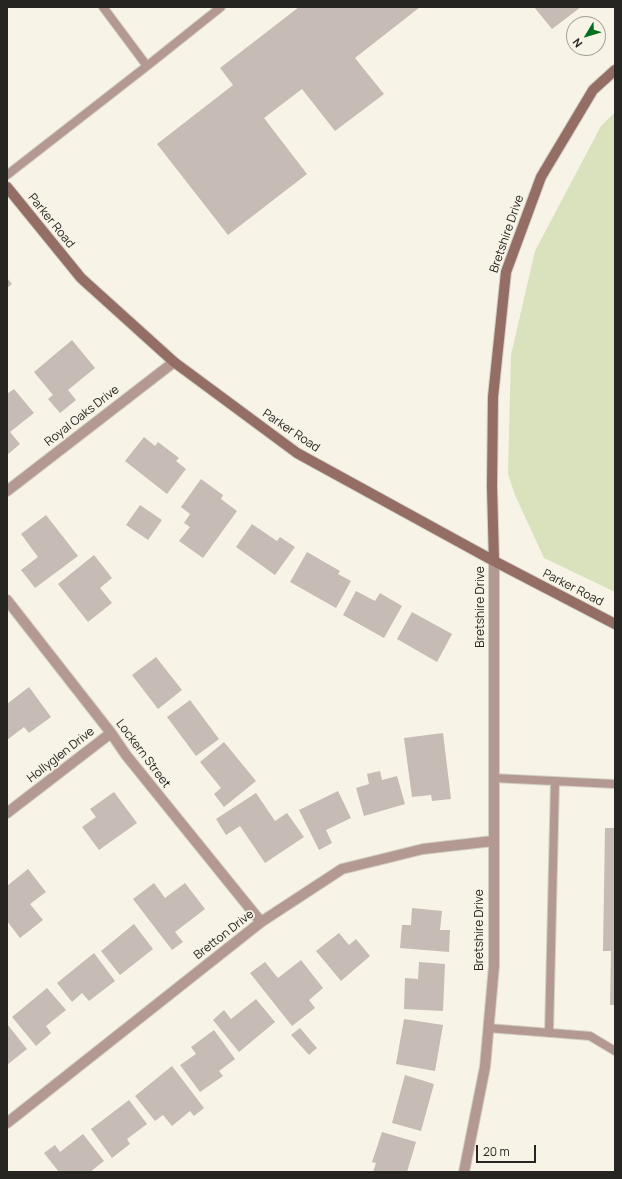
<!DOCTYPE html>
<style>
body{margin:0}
#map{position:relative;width:622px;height:1179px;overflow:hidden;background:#f7f3e7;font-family:Manrope,sans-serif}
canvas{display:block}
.frame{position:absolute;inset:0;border:8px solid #262521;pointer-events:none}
.north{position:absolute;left:566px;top:16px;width:40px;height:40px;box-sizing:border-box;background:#f7f3e7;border:1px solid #a3a198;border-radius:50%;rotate:232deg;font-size:11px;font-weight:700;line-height:16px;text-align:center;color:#262521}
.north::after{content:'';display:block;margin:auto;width:14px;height:18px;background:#006f20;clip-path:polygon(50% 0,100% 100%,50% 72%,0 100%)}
.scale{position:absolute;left:476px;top:1145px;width:60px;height:18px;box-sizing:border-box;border:2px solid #262521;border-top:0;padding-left:5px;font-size:12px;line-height:14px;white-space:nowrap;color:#262521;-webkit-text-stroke:3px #f7f3e7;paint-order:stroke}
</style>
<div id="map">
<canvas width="622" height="1179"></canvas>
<div class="frame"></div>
<div class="north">N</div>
<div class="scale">20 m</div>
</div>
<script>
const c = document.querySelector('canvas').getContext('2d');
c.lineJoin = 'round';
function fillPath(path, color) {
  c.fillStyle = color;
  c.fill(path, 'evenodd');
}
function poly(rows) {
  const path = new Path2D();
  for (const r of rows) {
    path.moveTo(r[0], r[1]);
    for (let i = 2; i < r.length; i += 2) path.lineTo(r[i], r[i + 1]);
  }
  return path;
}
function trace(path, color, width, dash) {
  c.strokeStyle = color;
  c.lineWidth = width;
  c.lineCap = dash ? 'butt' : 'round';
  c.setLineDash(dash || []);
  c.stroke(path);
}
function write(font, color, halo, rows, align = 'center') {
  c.font = font + ' Manrope,sans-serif';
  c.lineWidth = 3.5;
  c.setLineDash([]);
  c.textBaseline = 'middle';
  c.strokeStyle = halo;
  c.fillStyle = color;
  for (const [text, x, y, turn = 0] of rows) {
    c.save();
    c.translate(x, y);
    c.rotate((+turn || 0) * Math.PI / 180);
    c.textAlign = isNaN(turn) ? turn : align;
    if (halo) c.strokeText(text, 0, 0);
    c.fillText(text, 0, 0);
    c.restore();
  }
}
fillPath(poly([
 [615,112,615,592,544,558,515,495,508,474,511,355,535,251,601,126]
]), '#d9e2bc');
fillPath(poly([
 [299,7,420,7,355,58,384,94,335,131,302,89,264,118,307,174,228,235,157,144,233,85,220,68],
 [534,7,581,7,552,29],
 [7,278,12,284,7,288],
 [72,340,95,368,68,390,76,400,60,413,48,399,53,395,34,372],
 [14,389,34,413,10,432,20,444,7,455,7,394],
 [144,437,155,446,158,442,179,458,176,461,186,469,167,494,125,461],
 [201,479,223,495,221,499,237,511,203,558,179,541,190,527,184,523,190,514,181,507],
 [140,505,162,520,148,540,126,525],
 [46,515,78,556,35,588,21,570,38,557,21,534],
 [252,524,277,541,280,537,295,547,275,575,236,547],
 [307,552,340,571,338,574,351,581,336,608,290,582],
 [94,555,112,578,100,588,112,603,88,622,58,584],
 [356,591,375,601,380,593,402,606,384,638,343,615],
 [412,612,452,634,437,662,397,639],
 [156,657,182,690,158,709,132,675],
 [29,687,51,717,29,733,24,727,7,740,7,704],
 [190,700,219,739,196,756,167,717],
 [443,733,451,799,432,801,431,795,412,797,404,738],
 [224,742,256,781,224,807,214,794,221,788,200,762],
 [380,771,382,780,397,776,405,804,364,816,356,788,369,784,367,774],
 [338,791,351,818,326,830,332,843,319,850,299,810],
 [114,792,137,823,99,850,82,827,96,817,90,809],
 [256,793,275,821,287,813,304,837,265,863,240,826,226,835,216,819],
 [605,828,615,828,615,1005,610,1005,611,951,603,951],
 [28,869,46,892,30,904,43,920,20,938,7,921,7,886],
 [154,883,165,898,185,883,205,909,175,932,183,942,172,950,133,899],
 [412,908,442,911,440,930,450,930,449,952,400,948,402,925,411,925],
 [134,924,153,949,120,975,101,951],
 [339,933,349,945,356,939,370,956,341,981,316,951],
 [94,953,115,981,89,1001,82,993,72,1002,57,983],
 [301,960,323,988,309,1000,315,1008,292,1026,250,973,265,962,278,978],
 [419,962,445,964,443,1011,404,1009,405,978,418,979],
 [47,988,66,1010,46,1026,51,1033,36,1046,12,1017],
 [256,999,275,1022,239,1052,213,1020,224,1010,231,1019],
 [404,1019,443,1025,435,1071,396,1064],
 [7,1024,27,1049,7,1065],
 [300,1028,317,1048,309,1055,291,1035],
 [214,1030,235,1059,219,1071,223,1076,200,1092,180,1065,196,1054,191,1047],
 [172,1066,204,1108,194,1116,190,1111,172,1126,163,1115,155,1121,135,1096],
 [405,1075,434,1084,421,1131,392,1123],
 [129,1100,147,1124,127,1139,130,1144,112,1158,91,1129],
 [382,1132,416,1142,407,1172,373,1172,376,1163,372,1162],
 [83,1134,104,1161,90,1172,59,1172,44,1153,55,1145,60,1152]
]), '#c6bbb5');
const lane = poly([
 [103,7,147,66,221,7],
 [7,175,147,66],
 [493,778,615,784],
 [488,1028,590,1036,615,1051],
 [549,1033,555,781]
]);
const street = poly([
 [7,491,174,362],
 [7,600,111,733,126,755,261,922],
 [7,813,111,733],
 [7,1123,261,922,342,869,423,849,493,841],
 [464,1172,485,1067,494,966,494,561]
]);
const secondary = poly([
 [7,187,81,278,174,362,297,453,494,561,615,624],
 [494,561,492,487,493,397,506,272,541,177,593,90,615,70]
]);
trace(lane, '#d1cec3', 10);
trace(street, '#d1cec3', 12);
trace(secondary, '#d1cec3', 12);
trace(lane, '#b49993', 8);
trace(street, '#b49993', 10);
trace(secondary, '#946e65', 10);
write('12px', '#262521', '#f7f3e7', [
 ["Parker Road",51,221,51],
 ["Bretshire Drive",507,234,-71],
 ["Royal Oaks Drive",82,416,-38],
 ["Parker Road",291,431,34],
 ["Parker Road",573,588,27],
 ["Bretshire Drive",481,607,-90],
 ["Lockern Street",143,754,53],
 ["Hollyglen Drive",61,755,-38],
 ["Bretshire Drive",480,930,-90],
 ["Bretton Drive",224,935,-38]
]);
</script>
